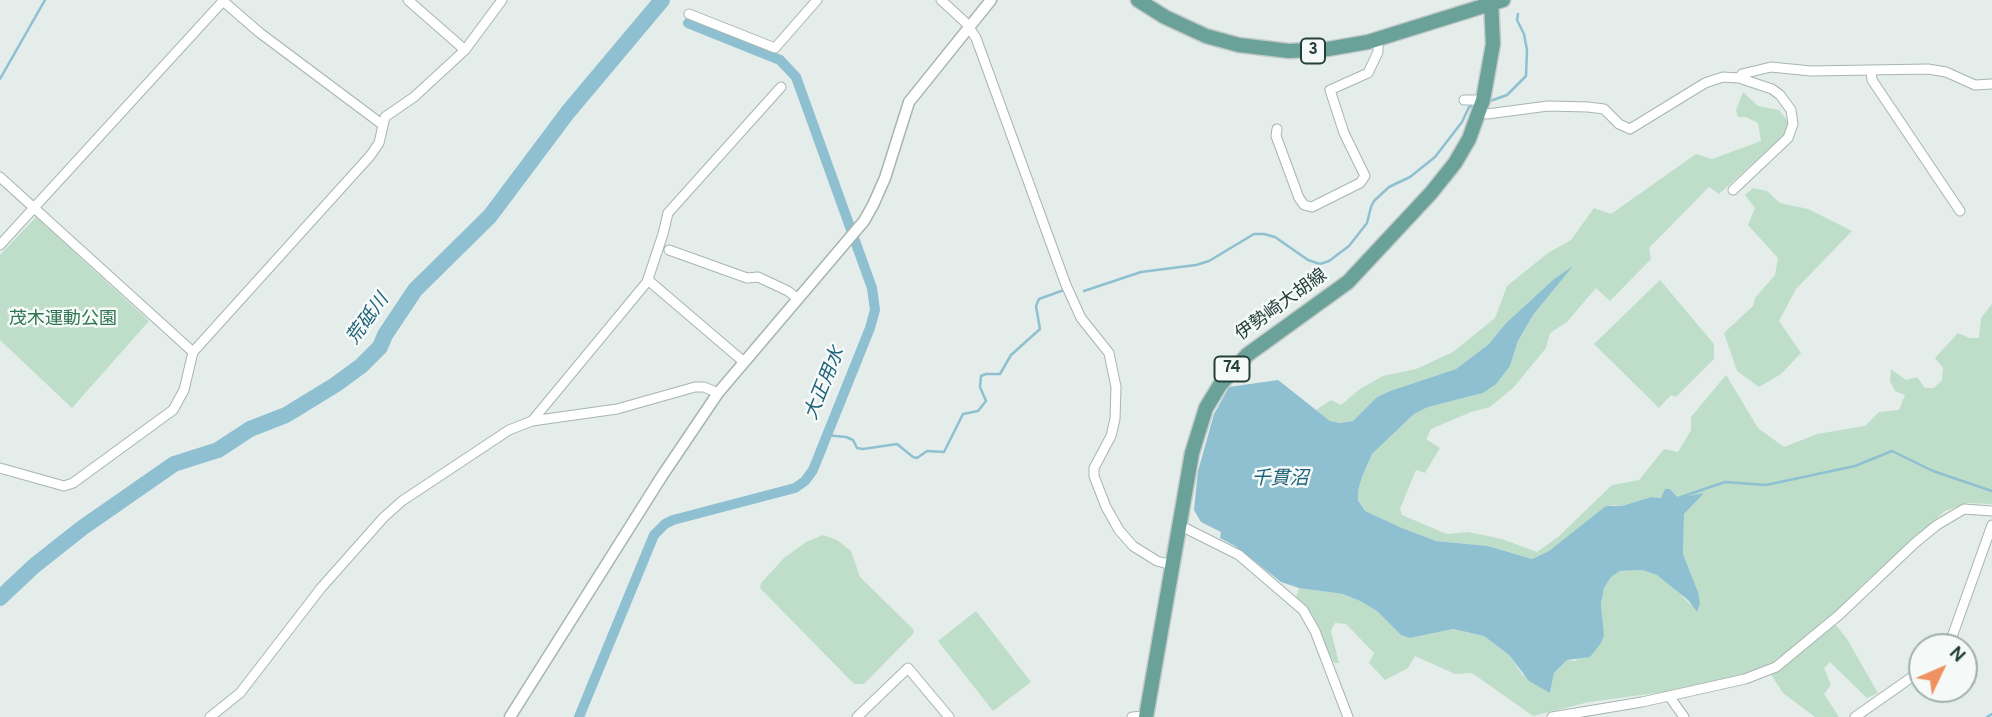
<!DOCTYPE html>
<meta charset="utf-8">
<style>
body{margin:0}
#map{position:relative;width:1992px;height:717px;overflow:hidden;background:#e4edea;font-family:Overpass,sans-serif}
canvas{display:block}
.north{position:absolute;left:1908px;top:633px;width:70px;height:70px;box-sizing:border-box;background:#f5faf8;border:2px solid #a1afac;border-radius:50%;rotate:46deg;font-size:19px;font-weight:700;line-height:28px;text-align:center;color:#243f3a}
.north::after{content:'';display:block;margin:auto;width:24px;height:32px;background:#ef9261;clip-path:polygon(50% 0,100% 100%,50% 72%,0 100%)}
</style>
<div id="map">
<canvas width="1992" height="717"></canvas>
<div class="north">N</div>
</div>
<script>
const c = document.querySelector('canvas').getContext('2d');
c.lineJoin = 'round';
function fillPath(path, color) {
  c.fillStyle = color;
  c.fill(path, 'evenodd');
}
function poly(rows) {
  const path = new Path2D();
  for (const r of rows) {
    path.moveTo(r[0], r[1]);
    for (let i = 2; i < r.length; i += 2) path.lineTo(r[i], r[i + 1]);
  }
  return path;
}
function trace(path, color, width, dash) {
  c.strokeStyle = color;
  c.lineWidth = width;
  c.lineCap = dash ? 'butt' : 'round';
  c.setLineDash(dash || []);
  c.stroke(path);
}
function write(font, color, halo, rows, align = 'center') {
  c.font = font + ' Overpass,"Noto Sans JP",sans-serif';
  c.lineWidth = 5;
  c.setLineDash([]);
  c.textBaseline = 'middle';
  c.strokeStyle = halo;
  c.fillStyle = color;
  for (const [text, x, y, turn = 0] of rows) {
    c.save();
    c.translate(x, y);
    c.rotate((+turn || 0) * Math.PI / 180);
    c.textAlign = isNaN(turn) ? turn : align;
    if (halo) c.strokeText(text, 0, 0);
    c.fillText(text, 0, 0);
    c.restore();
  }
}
fillPath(poly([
 [1743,92,1758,106,1779,110,1789,123,1783,136,1719,194,1709,187,1649,248,1651,259,1610,301,1596,288,1567,322,1550,333,1546,348,1513,388,1490,407,1471,412,1431,429,1426,439,1440,448,1425,473,1416,470,1400,509,1402,515,1447,534,1468,532,1502,539,1537,552,1558,537,1612,485,1639,480,1664,449,1678,452,1691,430,1691,417,1726,375,1758,428,1784,447,1817,434,1865,426,1879,412,1899,410,1905,395,1895,391,1890,381,1891,369,1906,380,1917,377,1925,388,1934,388,1942,380,1943,368,1935,358,1958,333,1970,338,1979,338,1981,318,1992,304,1992,504,1967,503,1945,511,1861,586,1831,619,1847,639,1878,693,1867,698,1830,662,1824,668,1831,685,1824,694,1839,717,1815,717,1783,693,1766,667,1730,680,1671,691,1589,702,1533,716,1472,673,1455,674,1415,656,1408,668,1385,680,1369,663,1374,653,1346,624,1335,623,1331,631,1339,663,1334,663,1314,620,1296,598,1299,588,1343,594,1360,601,1377,611,1401,635,1410,638,1453,629,1484,636,1509,655,1522,674,1550,693,1554,673,1567,660,1575,661,1604,635,1601,604,1604,588,1611,577,1620,571,1642,570,1657,575,1667,581,1697,611,1698,592,1683,554,1684,513,1703,494,1678,498,1670,489,1666,489,1661,498,1651,497,1622,506,1612,505,1549,551,1532,559,1488,546,1436,541,1402,528,1365,511,1358,499,1358,491,1362,477,1372,454,1414,414,1428,407,1483,393,1510,366,1518,341,1533,315,1571,268,1554,279,1505,324,1489,344,1456,369,1390,391,1377,397,1353,421,1340,423,1330,421,1316,410,1331,400,1341,405,1360,389,1383,376,1416,369,1453,352,1495,318,1507,286,1548,253,1571,240,1594,208,1611,214,1696,154,1712,159,1761,141,1758,123,1746,117,1738,117,1736,110],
 [1753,188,1767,191,1780,203,1808,209,1852,231,1796,289,1779,321,1801,353,1781,374,1759,387,1737,371,1724,333,1753,306,1755,298,1775,275,1778,258,1748,225,1755,208,1745,195],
 [36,217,149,321,72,408,0,340,0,255],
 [1660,280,1714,344,1714,359,1676,397,1671,395,1659,408,1594,344],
 [823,535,837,540,851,551,860,577,914,630,913,634,864,684,854,684,760,588,761,583,784,558,806,542],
 [976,611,1031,682,993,711,938,641]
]), '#bedeca');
fillPath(poly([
 [1573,266,1533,315,1518,341,1510,366,1496,384,1483,393,1428,407,1414,414,1372,454,1362,477,1358,491,1358,500,1365,511,1402,528,1436,541,1488,546,1532,559,1549,551,1606,506,1622,506,1651,497,1661,498,1665,489,1670,489,1678,498,1704,493,1684,514,1683,554,1698,592,1700,603,1697,612,1688,600,1657,575,1642,570,1620,571,1611,577,1604,588,1601,604,1604,635,1601,643,1590,657,1567,660,1554,673,1550,693,1529,681,1509,655,1484,636,1453,629,1410,638,1401,635,1377,611,1360,601,1343,594,1299,588,1281,582,1235,546,1220,538,1221,532,1201,522,1194,510,1198,471,1214,414,1229,387,1278,380,1330,421,1340,423,1353,421,1377,397,1390,391,1456,369,1489,344,1505,324,1554,279]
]), '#8ec0d1');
trace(poly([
 [0,79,45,0],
 [1490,101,1507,95,1526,76,1527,50,1524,34,1517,20,1518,14],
 [1084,291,1141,272,1196,265,1209,261,1254,234,1264,234,1275,237,1308,260,1320,264,1329,261,1349,246,1367,223,1371,207,1374,201,1389,187,1410,177,1435,157,1462,122,1469,107,1473,106],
 [825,435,846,437,853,440,857,448,863,449,897,444,913,457,917,458,927,451,944,452,963,414,978,411,986,401,980,387,981,376,986,374,1000,374,1011,355,1040,329,1036,306,1039,299,1064,290],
 [1675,499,1725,482,1766,485,1855,466,1892,451,1933,471,1992,491],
 [1987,717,1992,714]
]), '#8ec0d1', 2.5);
trace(poly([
 [579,717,654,535,665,524,673,520,795,488,805,481,813,470,870,328,875,310,872,288,796,77,780,60,688,23]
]), '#8ec0d1', 10);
trace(poly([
 [0,598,34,566,82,528,174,464,218,450,250,429,286,415,335,385,361,366,380,347,385,335,415,290,490,216,568,112,662,0]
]), '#8ec0d1', 16);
const minor = poly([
 [408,0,465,50],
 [941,0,966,23,976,38,1066,285,1081,318,1109,353,1116,387,1115,419,1111,436,1094,468,1094,476,1106,507,1119,530,1133,546,1157,561,1172,565],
 [223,1,260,33,383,125],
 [689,14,775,48,817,0],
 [1871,71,1872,80,1960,211],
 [1739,78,1742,74,1771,67,1811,71,1928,69,1946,72,1975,85,1992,84],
 [1464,100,1483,100],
 [1480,112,1487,114,1548,106,1588,107,1604,109,1619,124,1630,129,1705,83,1723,77,1739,78,1772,89,1780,95,1791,110,1793,124,1788,138,1733,190],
 [1277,129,1276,136,1299,198,1304,205,1312,207,1360,183,1365,176,1344,133,1330,90,1368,73,1378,52,1378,39],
 [0,177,193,352],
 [0,245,224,0],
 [669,250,747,278,758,277,788,291,797,298],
 [648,280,744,362],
 [532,421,647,282,663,234,668,213,781,87],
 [0,468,64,486,73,483,173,410,184,390,193,352,370,156,379,143,385,117,414,97,465,50,502,0],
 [1179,525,1239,555,1303,610,1315,631,1348,717],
 [1946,647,1953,634,1992,525],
 [1669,696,1684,717],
 [210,717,240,693,321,588,384,517,402,501,509,430,532,421,617,409,695,387,704,387,718,393],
 [857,717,908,668,949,717],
 [1132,717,1146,716],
 [1552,717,1642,702,1745,679,1776,667,1839,615,1915,543,1937,525,1964,509,1992,511],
 [1855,717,1922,670]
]);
const tertiary = poly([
 [510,717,662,476,718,393,864,221,873,205,885,178,909,102,991,0]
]);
const primary = poly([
 [1138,0,1165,17,1206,36,1239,45,1289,51,1328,49,1368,42,1503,0],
 [1146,717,1192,453,1206,408,1220,385,1247,355,1348,282,1431,193,1455,163,1469,139,1483,100,1493,44,1491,0]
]);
trace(minor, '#a7b5b2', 11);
trace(tertiary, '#a7b5b2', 13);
trace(primary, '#c2c9c8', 17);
trace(minor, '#fff', 9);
trace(tertiary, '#fff', 10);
trace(primary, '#6aa299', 14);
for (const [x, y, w] of [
 [1313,51,24],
 [1232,369,35]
]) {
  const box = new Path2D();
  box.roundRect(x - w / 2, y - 12.5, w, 25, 5);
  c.fillStyle = '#f5faf8';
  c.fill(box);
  trace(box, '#243f3a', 2);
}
write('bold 16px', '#243f3a', null, [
 ["3",1313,51],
 ["74",1232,369]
]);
write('18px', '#243f3a', '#f5faf8', [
 ["伊勢崎大胡線",1282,306,-36]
]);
write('18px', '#2f7551', '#f5faf8', [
 ["茂木運動公園",63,320]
]);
write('italic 19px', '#1f627a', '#f5faf8', [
 ["荒砥川",369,320,-54],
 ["大正用水",826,384,-68],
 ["千貫沼",1280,480]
]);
</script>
